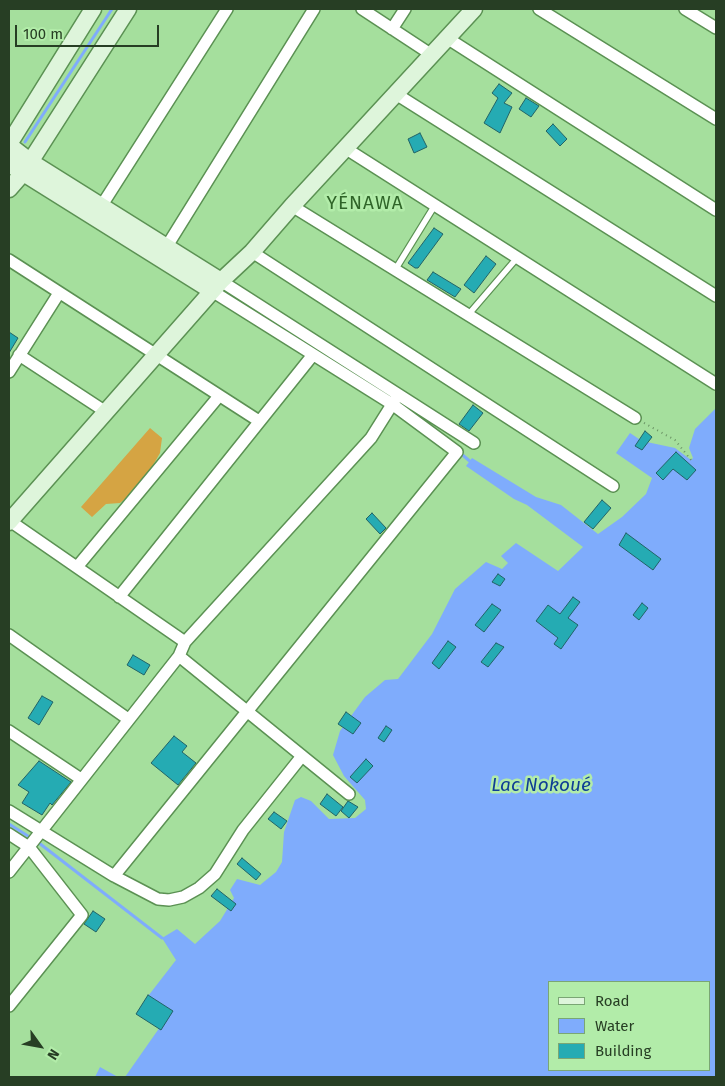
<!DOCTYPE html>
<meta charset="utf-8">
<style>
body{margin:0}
#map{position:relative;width:725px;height:1086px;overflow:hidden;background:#a5df9d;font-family:"Fira Sans",sans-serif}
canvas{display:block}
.frame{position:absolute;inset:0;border:10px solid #273e24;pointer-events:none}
.legend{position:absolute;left:548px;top:981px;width:162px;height:90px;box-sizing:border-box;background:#b2eca9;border:1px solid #7aa674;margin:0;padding:6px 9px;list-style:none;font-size:15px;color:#273e24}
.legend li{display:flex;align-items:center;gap:10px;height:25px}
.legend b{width:25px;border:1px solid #7aa674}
.north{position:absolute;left:15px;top:1021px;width:50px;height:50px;-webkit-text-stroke:4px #b2eca9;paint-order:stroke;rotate:122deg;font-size:14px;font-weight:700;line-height:20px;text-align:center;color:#273e24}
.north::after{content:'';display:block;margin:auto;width:18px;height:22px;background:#273e24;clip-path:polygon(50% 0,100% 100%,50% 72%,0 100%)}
.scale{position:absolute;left:15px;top:25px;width:144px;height:22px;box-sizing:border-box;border:2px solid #273e24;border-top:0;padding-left:6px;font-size:15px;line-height:18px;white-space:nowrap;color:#273e24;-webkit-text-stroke:4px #b2eca9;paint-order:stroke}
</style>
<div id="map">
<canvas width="725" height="1086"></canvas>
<div class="frame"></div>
<ul class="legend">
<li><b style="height:6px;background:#def5db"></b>Road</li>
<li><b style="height:14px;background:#7facfc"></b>Water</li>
<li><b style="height:14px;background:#25abb3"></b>Building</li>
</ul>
<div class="north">N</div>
<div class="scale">100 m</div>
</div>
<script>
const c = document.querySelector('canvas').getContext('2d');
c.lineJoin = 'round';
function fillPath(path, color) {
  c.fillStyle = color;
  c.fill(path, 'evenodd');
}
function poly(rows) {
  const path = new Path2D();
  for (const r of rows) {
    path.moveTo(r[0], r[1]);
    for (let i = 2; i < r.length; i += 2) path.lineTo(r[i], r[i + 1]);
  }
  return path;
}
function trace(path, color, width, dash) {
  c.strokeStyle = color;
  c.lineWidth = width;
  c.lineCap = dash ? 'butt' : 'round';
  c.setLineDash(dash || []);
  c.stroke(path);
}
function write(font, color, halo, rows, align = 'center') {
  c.font = font + ' "Fira Sans",sans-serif';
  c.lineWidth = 5;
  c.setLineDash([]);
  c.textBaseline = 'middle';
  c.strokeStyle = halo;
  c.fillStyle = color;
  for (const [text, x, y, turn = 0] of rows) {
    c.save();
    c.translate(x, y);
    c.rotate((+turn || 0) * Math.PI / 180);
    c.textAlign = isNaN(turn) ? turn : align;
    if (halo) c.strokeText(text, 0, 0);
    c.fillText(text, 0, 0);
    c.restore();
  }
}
fillPath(poly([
 [150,428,162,438,160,453,152,467,125,499,120,503,106,504,92,517,81,507]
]), '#d5a443');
fillPath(poly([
 [716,408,716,1077,125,1077,167,1017,145,1000,176,960,162,938,177,929,195,944,220,921,234,898,230,890,237,879,260,885,276,872,282,862,284,832,295,800,301,797,311,801,329,819,355,818,366,809,365,800,344,776,333,755,340,731,365,697,385,680,398,679,432,634,455,589,486,562,502,569,508,563,501,556,516,543,558,571,583,547,527,505,514,499,466,466,472,458,536,497,561,505,598,534,622,517,646,494,652,478,616,453,630,433,642,441,675,448,691,460,693,458,689,448,695,429],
 [549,982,709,982,709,1070,549,1070],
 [100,1067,118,1077,95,1077]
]), '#7facfc');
trace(poly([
 [25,142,112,9],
 [409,407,425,422],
 [459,452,472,463],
 [9,824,31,838],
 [39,843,162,938]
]), '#7facfc', 3);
const building = poly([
 [499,84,512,93,504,103,512,107,500,133,484,123,498,98,492,93,499,84],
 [526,98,539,106,531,117,519,109,526,98],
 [553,124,567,139,560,146,546,131,553,124],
 [420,133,427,147,414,153,408,139,420,133],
 [434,228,443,234,418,268,415,268,408,263,434,228],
 [486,256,496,264,474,293,464,285,486,256],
 [433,272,461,289,455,297,427,280,433,272],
 [9,332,18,338,9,353,9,332],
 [473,405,483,413,469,431,459,424,473,405],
 [645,431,652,437,642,450,635,446,645,431],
 [676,452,696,470,687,480,673,469,663,480,656,473,676,452],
 [602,500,611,508,593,529,584,522,602,500],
 [372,513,386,528,380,534,366,519,372,513],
 [626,533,661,559,653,570,619,545,626,533],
 [498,574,505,579,500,586,492,582,498,574],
 [573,597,580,602,568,618,578,625,561,649,554,644,558,638,536,621,548,605,560,614,573,597],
 [642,603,648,608,639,620,633,615,642,603],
 [492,604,501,610,484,632,475,625,492,604],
 [448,641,456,647,439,669,432,663,448,641],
 [496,643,504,647,488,667,481,662,496,643],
 [133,655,150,665,144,675,127,665,133,655],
 [42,696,53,702,39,725,28,718,42,696],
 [346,712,361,723,353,734,338,724,346,712],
 [386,726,392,730,384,742,378,738,386,726],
 [174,736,187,746,182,752,196,763,178,785,151,763,174,736],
 [366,759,373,766,357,783,350,777,366,759],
 [39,761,71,782,52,805,50,803,42,815,22,803,29,792,18,785,39,761],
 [327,794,343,807,336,816,320,804,327,794],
 [348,801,358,807,349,818,341,811,348,801],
 [274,812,287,821,281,829,268,819,274,812],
 [242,858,261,874,256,880,237,864,242,858],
 [217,889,236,904,231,911,211,896,217,889],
 [93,911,105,919,96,932,84,924,93,911],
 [148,995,173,1011,161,1030,136,1014,148,995]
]);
fillPath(building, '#25abb3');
trace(building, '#226367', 1);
const lane = poly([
 [395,270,435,205],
 [468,315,517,258]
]);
const street = poly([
 [362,9,432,55],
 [539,9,716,119],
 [685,9,716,28],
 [392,29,405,9],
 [447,38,716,210],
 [396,94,716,296],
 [345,148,716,384],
 [102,205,227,9],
 [292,206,635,418],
 [167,246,314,9],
 [252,252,613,486],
 [9,260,259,421],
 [221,281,474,443],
 [19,355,106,412],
 [9,372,59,293],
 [10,521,185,642],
 [77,567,219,396],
 [119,597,312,356],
 [9,635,128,719],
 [179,656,349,794],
 [9,731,81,779],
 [9,811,114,876,158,899,169,900,183,897,199,888,215,874,243,830,302,756],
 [9,834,29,847,82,915,9,1006],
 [9,872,179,656,185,642,371,438,398,395],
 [114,876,457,452,392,404,212,291]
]);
const secondary = poly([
 [9,144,93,9],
 [9,145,31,162,221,281],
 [9,164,212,291],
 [9,189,23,173,128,9],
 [9,522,221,281,252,252,292,206,474,9]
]);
trace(lane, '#5b9153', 8);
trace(street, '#5b9153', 14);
trace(secondary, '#5b9153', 19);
trace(poly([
 [644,423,675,440,691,460]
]), '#6a9364', 2, [1, 4]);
trace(lane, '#fff', 5.5);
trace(street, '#fff', 11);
trace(secondary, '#def5db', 16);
c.letterSpacing = '1px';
write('19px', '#2f6428', '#b2eca9', [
 ["YÉNAWA",365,204]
]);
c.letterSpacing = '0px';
write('italic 19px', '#0f3e95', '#b2eca9', [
 ["Lac Nokoué",541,786]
]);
</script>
